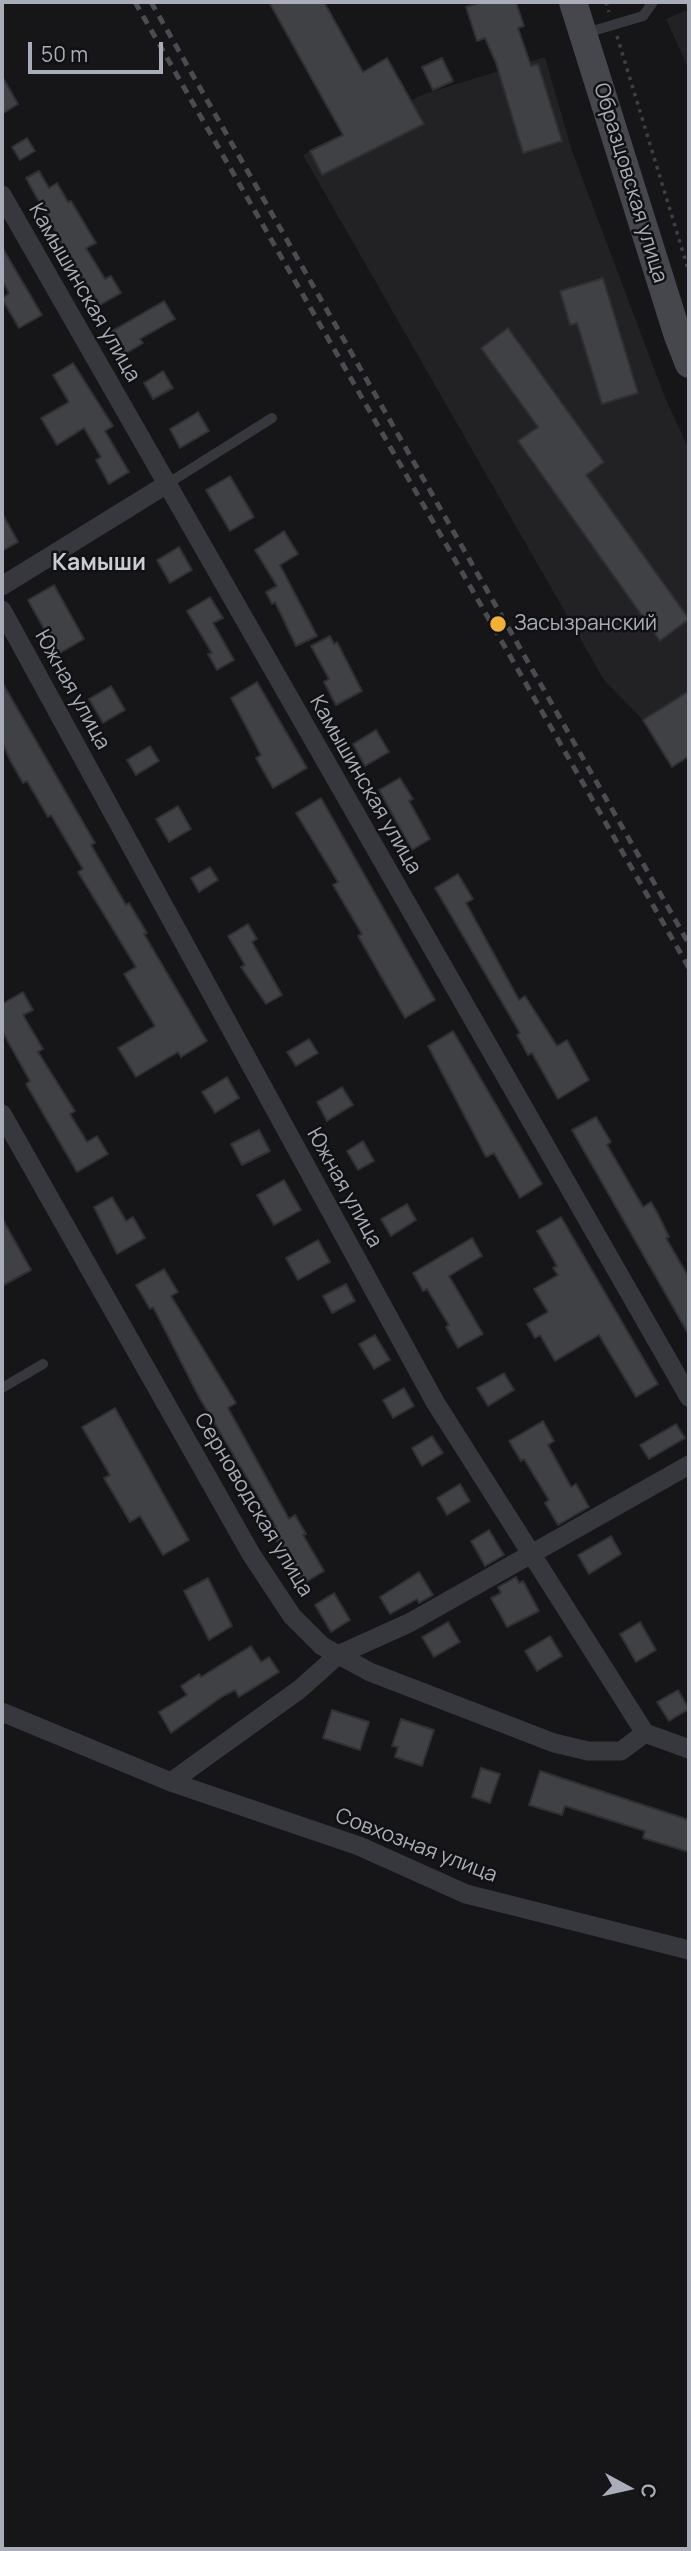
<!DOCTYPE html>
<meta charset="utf-8">
<style>
body{margin:0}
#map{position:relative;width:691px;height:2551px;overflow:hidden;background:#161618;font-family:Manrope,sans-serif}
canvas{display:block}
.frame{position:absolute;inset:0;border:4px solid #a8adb8;pointer-events:none}
.north{position:absolute;left:593px;top:2453px;width:70px;height:70px;-webkit-text-stroke:5px #111113;paint-order:stroke;rotate:98deg;font-size:19px;font-weight:700;line-height:28px;text-align:center;color:#a8adb8}
.north::after{content:'';display:block;margin:auto;width:24px;height:32px;background:#a8adb8;clip-path:polygon(50% 0,100% 100%,50% 72%,0 100%)}
.scale{position:absolute;left:28px;top:42px;width:135px;height:32px;box-sizing:border-box;border:4px solid #a8adb8;border-top:0;padding-left:9px;font-size:21px;line-height:24px;white-space:nowrap;color:#a8adb8;-webkit-text-stroke:5px #111113;paint-order:stroke}
</style>
<div id="map">
<canvas width="691" height="2551"></canvas>
<div class="frame"></div>
<div class="north">С</div>
<div class="scale">50 m</div>
</div>
<script>
const c = document.querySelector('canvas').getContext('2d');
c.lineJoin = 'round';
function fillPath(path, color) {
  c.fillStyle = color;
  c.fill(path, 'evenodd');
}
function poly(rows) {
  const path = new Path2D();
  for (const r of rows) {
    path.moveTo(r[0], r[1]);
    for (let i = 2; i < r.length; i += 2) path.lineTo(r[i], r[i + 1]);
  }
  return path;
}
function trace(path, color, width, dash) {
  c.strokeStyle = color;
  c.lineWidth = width;
  c.lineCap = dash ? 'butt' : 'round';
  c.setLineDash(dash || []);
  c.stroke(path);
}
function write(font, color, halo, rows, align = 'center') {
  c.font = font + ' Manrope,sans-serif';
  c.lineWidth = 5;
  c.setLineDash([]);
  c.textBaseline = 'middle';
  c.strokeStyle = halo;
  c.fillStyle = color;
  for (const [text, x, y, turn = 0] of rows) {
    c.save();
    c.translate(x, y);
    c.rotate((+turn || 0) * Math.PI / 180);
    c.textAlign = isNaN(turn) ? turn : align;
    if (halo) c.strokeText(text, 0, 0);
    c.fillText(text, 0, 0);
    c.restore();
  }
}
fillPath(poly([
 [684,2,689,2,689,70,666,19,687,10],
 [545,57,572,151,666,400,689,449,689,756,672,767,643,720,604,680,303,155,424,94]
]), '#222225');
const building = poly([
 [269,2,324,2,363,72,387,58,424,124,322,175,310,151,343,135,269,2],
 [482,2,516,2,524,26,518,28,531,66,538,64,562,141,523,153,496,63,485,38,477,41,466,7,482,2],
 [442,58,453,81,433,90,422,67,442,58],
 [2,76,18,104,2,114,2,76],
 [27,138,35,151,20,160,12,147,27,138],
 [39,171,49,188,57,183,68,202,71,201,96,243,86,248,105,279,111,276,121,293,100,305,72,262,26,178,39,171],
 [2,247,42,315,19,328,2,299,9,293,2,280,2,247],
 [603,278,638,393,602,404,577,323,570,325,560,291,603,278],
 [164,301,175,319,140,339,143,343,125,354,112,331,164,301],
 [508,328,604,462,586,475,689,619,660,641,518,441,538,427,481,348,508,328],
 [73,363,113,426,105,431,129,472,109,484,96,460,101,457,84,428,57,445,41,418,69,402,53,375,73,363],
 [163,371,173,388,153,399,144,383,163,371],
 [198,412,209,431,180,448,170,429,198,412],
 [230,476,254,517,230,531,206,490,230,476],
 [2,513,18,542,2,551,2,513],
 [284,531,298,554,280,565,317,636,296,646,275,602,272,604,266,592,277,586,255,550,284,531],
 [179,547,192,570,170,583,157,560,179,547],
 [54,585,84,639,58,654,28,600,54,585],
 [210,597,223,618,213,623,234,660,217,670,208,654,212,653,187,611,210,597],
 [330,636,334,644,337,642,362,691,336,705,324,682,329,679,311,646,330,636],
 [2,682,95,843,91,845,126,905,129,903,147,933,144,934,207,1041,181,1057,178,1052,136,1077,118,1048,155,1026,124,974,136,967,78,872,83,869,51,815,48,817,27,781,23,783,11,762,2,742,2,682],
 [257,682,307,768,273,788,256,758,261,755,231,698,257,682],
 [111,686,125,710,103,723,89,699,111,686],
 [689,691,689,756,672,767,643,720,689,691],
 [376,730,389,752,365,766,353,744,376,730],
 [150,746,159,761,136,775,127,760,150,746],
 [400,778,413,799,409,801,430,839,412,850,379,790,400,778],
 [321,798,435,1000,405,1018,358,936,362,934,333,885,338,882,296,813,321,798],
 [178,806,191,829,169,842,156,819,178,806],
 [210,867,218,880,199,892,191,878,210,867],
 [458,874,473,899,466,903,519,1000,525,996,557,1046,567,1040,589,1080,558,1099,532,1053,528,1055,517,1035,520,1033,435,888,458,874],
 [248,924,257,939,252,942,282,995,266,1004,241,967,245,965,228,936,248,924],
 [23,992,33,1010,23,1015,43,1049,38,1052,75,1111,70,1114,87,1142,97,1136,108,1154,77,1172,26,1084,30,1081,2,1031,2,1004,23,992],
 [453,1031,542,1184,520,1198,494,1153,486,1157,428,1046,453,1031],
 [309,1039,318,1053,296,1066,287,1052,309,1039],
 [227,1077,239,1098,215,1113,202,1092,227,1077],
 [342,1087,353,1105,327,1121,317,1102,342,1087],
 [596,1117,611,1142,607,1145,643,1207,651,1202,658,1214,669,1237,666,1238,689,1278,689,1335,572,1130,596,1117],
 [259,1130,270,1151,242,1165,231,1144,259,1130],
 [363,1141,374,1161,358,1170,347,1151,363,1141],
 [284,1180,301,1210,274,1225,257,1195,284,1180],
 [112,1197,126,1221,133,1217,145,1238,117,1254,94,1207,112,1197],
 [407,1204,416,1220,391,1236,381,1219,407,1204],
 [561,1217,658,1384,636,1397,599,1335,555,1361,540,1335,535,1338,527,1324,548,1312,534,1289,558,1275,553,1268,557,1266,537,1231,561,1217],
 [2,1218,31,1270,2,1286,2,1218],
 [472,1238,482,1256,449,1276,483,1334,458,1348,446,1327,449,1325,427,1289,423,1291,413,1273,472,1238],
 [318,1240,330,1262,298,1280,286,1258,318,1240],
 [164,1269,178,1292,171,1296,236,1403,228,1408,289,1519,295,1515,306,1534,303,1535,324,1571,301,1585,271,1530,276,1527,199,1397,153,1307,150,1309,136,1285,164,1269],
 [346,1284,355,1301,332,1313,323,1296,346,1284],
 [375,1335,390,1360,374,1369,359,1344,375,1335],
 [504,1373,514,1390,488,1406,477,1388,504,1373],
 [404,1388,414,1406,393,1418,383,1400,404,1388],
 [115,1408,189,1540,163,1555,140,1516,130,1522,104,1478,110,1475,82,1427,115,1408],
 [543,1421,554,1441,548,1445,571,1487,576,1484,589,1507,558,1525,545,1503,549,1500,524,1459,521,1461,509,1441,543,1421],
 [676,1424,685,1438,649,1459,640,1445,676,1424],
 [432,1436,443,1453,422,1466,412,1448,432,1436],
 [460,1484,470,1501,447,1515,437,1498,460,1484],
 [489,1530,504,1555,485,1566,471,1541,489,1530],
 [611,1536,621,1554,589,1574,578,1555,611,1536],
 [419,1572,433,1595,419,1603,417,1599,390,1614,380,1597,419,1572],
 [516,1577,519,1583,523,1581,539,1611,507,1627,491,1598,501,1593,498,1587,516,1577],
 [208,1578,232,1626,209,1640,184,1591,208,1578],
 [334,1593,350,1620,331,1632,315,1605,334,1593],
 [448,1622,460,1642,434,1657,422,1637,448,1622],
 [640,1622,656,1650,636,1662,620,1634,640,1622],
 [550,1636,562,1656,537,1671,525,1651,550,1636],
 [251,1646,261,1662,269,1657,279,1672,239,1697,235,1690,223,1696,171,1733,159,1712,187,1695,181,1686,199,1674,201,1677,251,1646],
 [678,1690,689,1709,669,1721,657,1702,678,1690],
 [332,1710,369,1722,360,1750,323,1738,332,1710],
 [401,1719,434,1730,422,1766,395,1757,398,1747,392,1746,401,1719],
 [481,1768,500,1774,490,1803,472,1797,481,1768],
 [540,1771,689,1820,689,1852,643,1838,645,1831,565,1806,562,1815,529,1805,540,1771]
]);
fillPath(building, '#404145');
trace(building, '#303034', 2);
trace(poly([
 [606,2,609,12],
 [617,36,689,272]
]), '#3d3f44', 3.5, [3.5, 5]);
trace(poly([
 [586,33,643,16,653,2],
 [167,484,272,418],
 [2,1388,43,1364]
]), '#37383d', 10);
trace(poly([
 [2,195,689,1397],
 [2,586,167,484],
 [2,610,435,1402,645,1733,689,1749],
 [2,1114,251,1554,292,1616,322,1646,370,1672,554,1743,588,1751,621,1751,645,1733],
 [2,1712,171,1782,359,1846,466,1894,689,1950],
 [171,1782,300,1689,338,1655,409,1623,689,1465]
]), '#37383d', 19);
trace(poly([
 [573,2,678,336,689,364]
]), '#45474d', 28);
trace(poly([
 [135,2,689,968],
 [151,2,689,944]
]), '#4a4c52', 5, [9, 7]);
for (const [x, y, r, color] of [
 [498,624,9,"#f2b134"]
]) {
  const dot = new Path2D();
  dot.arc(x, y, r, 0, 2 * Math.PI);
  c.fillStyle = color;
  c.fill(dot);
  trace(dot, '#111113', 2.5);
}
write('21px', '#a8adb8', '#111113', [
 ["Образцовская улица",630,183,73],
 ["Камышинская улица",84,293,60],
 ["Южная улица",72,690,61],
 ["Камышинская улица",365,785,60],
 ["Южная улица",344,1188,61],
 ["Серноводская улица",253,1505,59],
 ["Совхозная улица",416,1846,21]
]);
write('21px', '#a8adb8', '#111113', [
 ["Засызранский",514,624]
], 'left');
write('bold 23px', '#c9ccd4', '#111113', [
 ["Камыши",99,564]
]);
</script>
